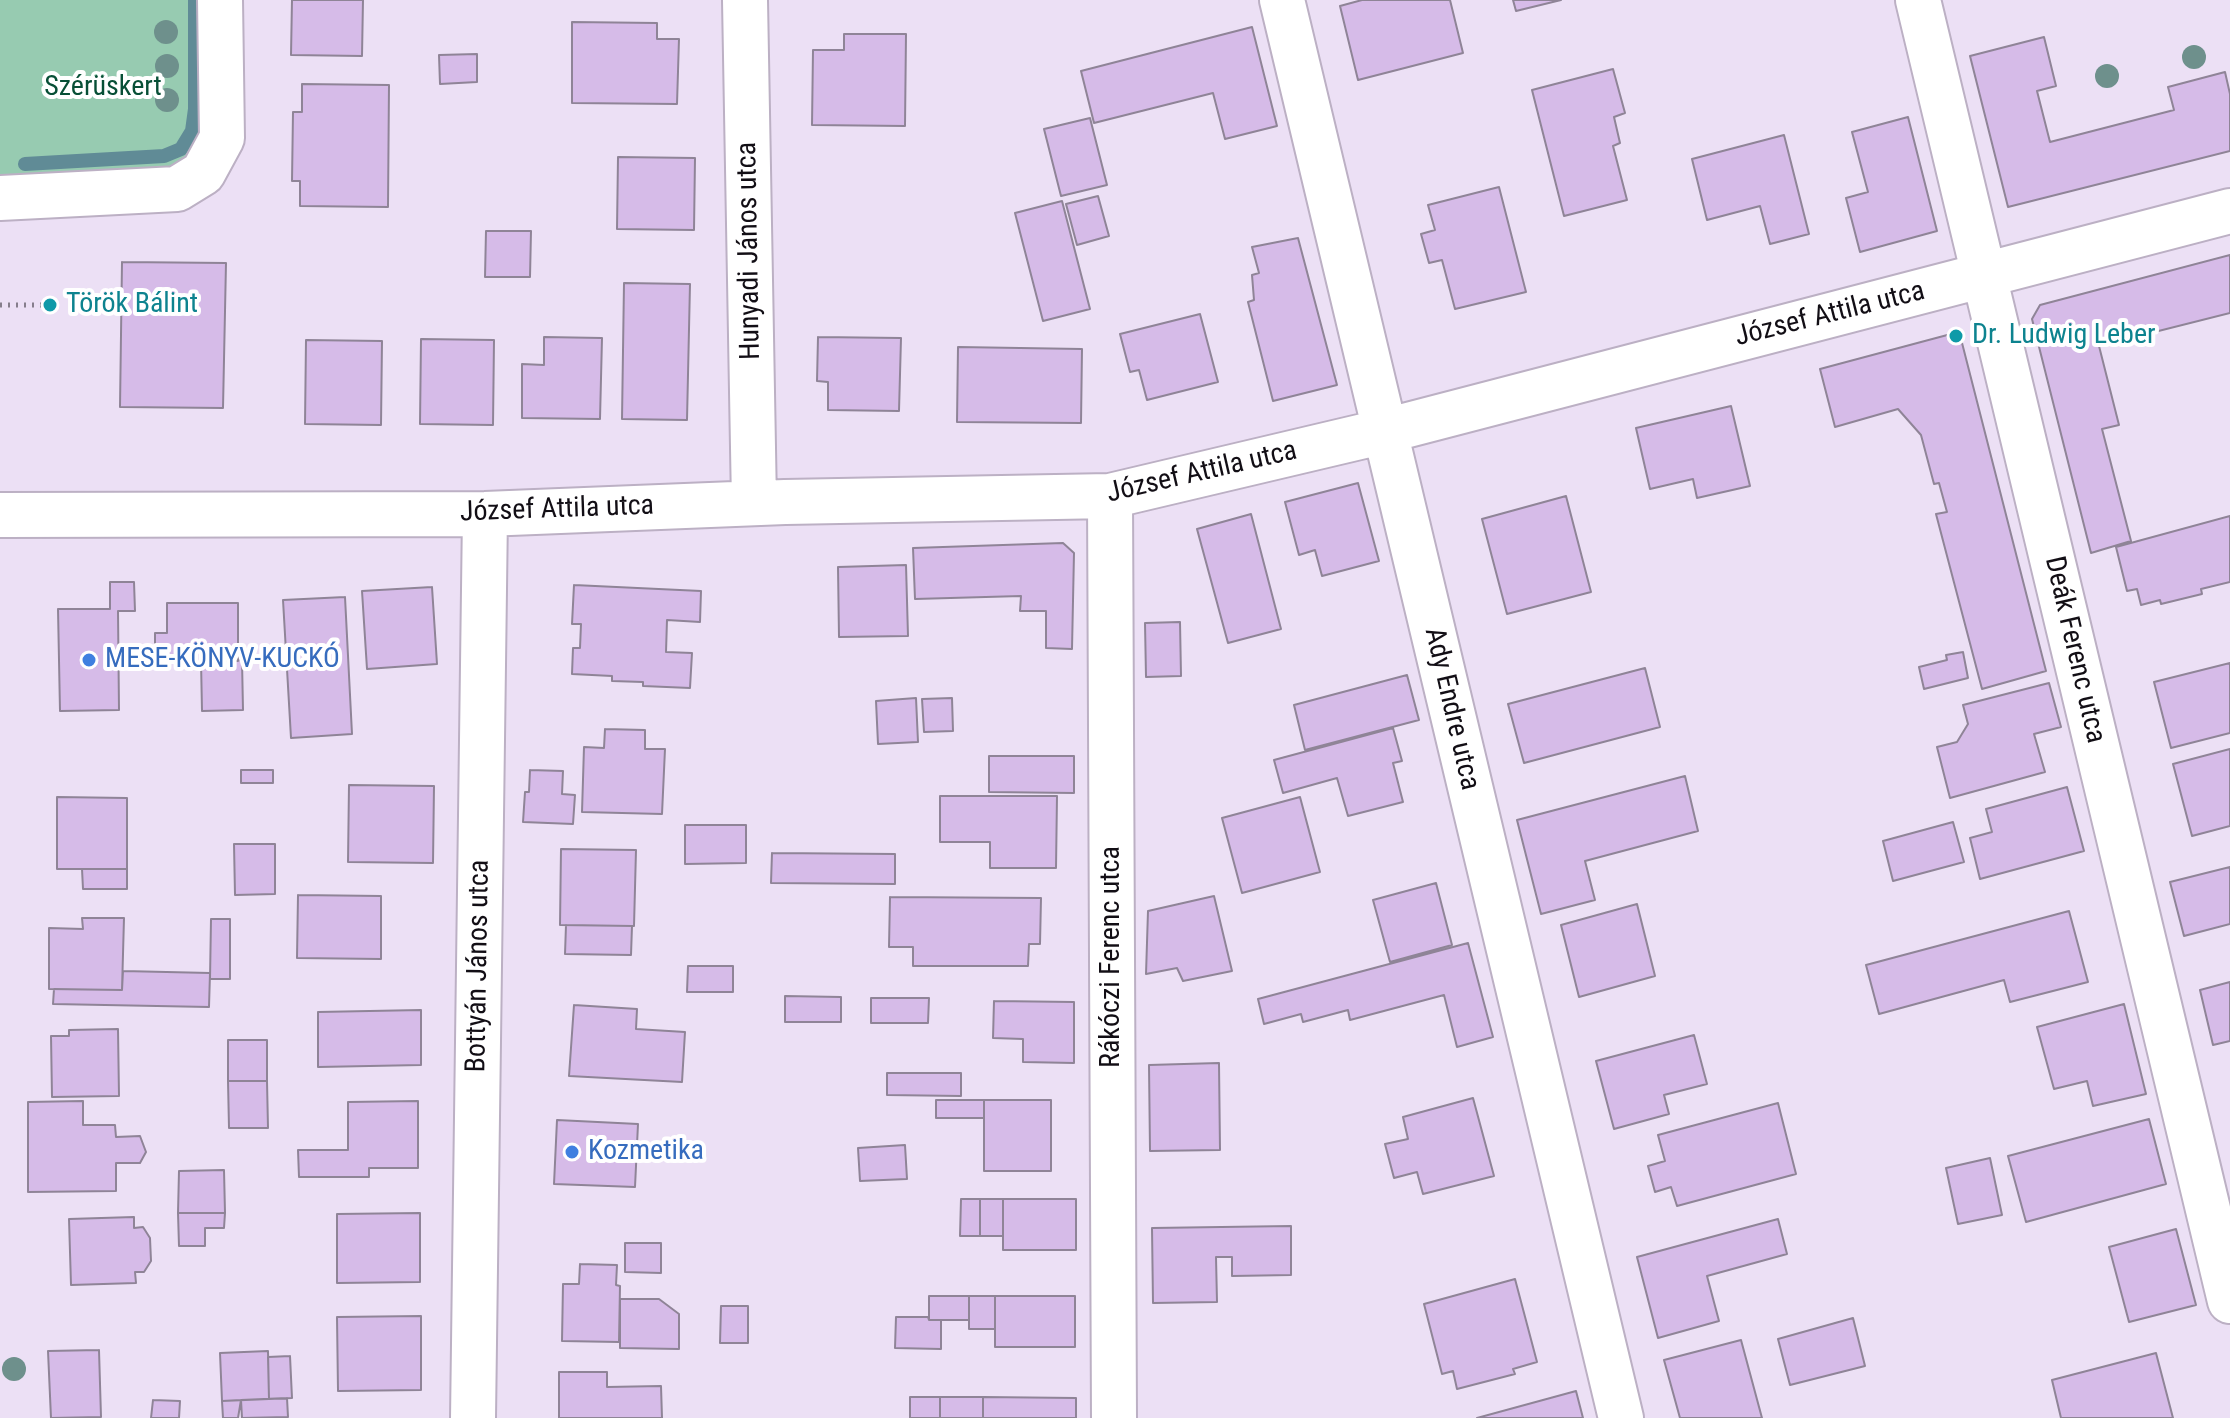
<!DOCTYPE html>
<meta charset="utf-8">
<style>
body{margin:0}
canvas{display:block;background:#ece0f5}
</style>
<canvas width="2230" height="1418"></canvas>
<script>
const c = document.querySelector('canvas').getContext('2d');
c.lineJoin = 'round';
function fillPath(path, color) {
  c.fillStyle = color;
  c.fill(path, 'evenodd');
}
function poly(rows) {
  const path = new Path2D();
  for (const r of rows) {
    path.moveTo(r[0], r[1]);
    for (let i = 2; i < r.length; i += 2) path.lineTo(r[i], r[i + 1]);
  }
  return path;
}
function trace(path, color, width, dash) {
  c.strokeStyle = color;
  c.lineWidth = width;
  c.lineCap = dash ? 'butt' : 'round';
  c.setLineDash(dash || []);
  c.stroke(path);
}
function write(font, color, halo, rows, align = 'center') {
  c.font = font + ' "Roboto Condensed",sans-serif';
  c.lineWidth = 8;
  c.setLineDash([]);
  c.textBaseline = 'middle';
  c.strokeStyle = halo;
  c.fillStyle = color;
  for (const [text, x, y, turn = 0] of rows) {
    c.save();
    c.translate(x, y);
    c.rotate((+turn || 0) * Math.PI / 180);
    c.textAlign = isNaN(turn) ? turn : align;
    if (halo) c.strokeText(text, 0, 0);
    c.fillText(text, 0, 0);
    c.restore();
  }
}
fillPath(poly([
 [0,0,205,0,206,131,190,160,161,173,0,176]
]), '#97cbb1');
trace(poly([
 [25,164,164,156,181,149,192,131,195,109,195,0]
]), '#608b96', 14);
const building = poly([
 [292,0,363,0,362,56,291,55,292,0],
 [1362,0,1450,0,1463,53,1358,80,1340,6,1362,0],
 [1513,0,1561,0,1516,11,1513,0],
 [572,22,657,23,657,39,679,39,677,104,572,103,572,22],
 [1252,27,1277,126,1225,139,1213,93,1094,123,1081,71,1252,27],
 [844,34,906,34,905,126,812,125,813,50,844,50,844,34],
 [2044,37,2056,86,2037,91,2050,142,2174,110,2168,87,2225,72,2230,94,2230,151,2008,207,1970,56,2044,37],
 [477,54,477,82,440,84,439,55,477,54],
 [1613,69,1625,113,1614,117,1620,143,1613,146,1627,200,1564,216,1532,90,1613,69],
 [302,84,389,85,388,207,300,206,300,181,292,181,293,112,302,112,302,84],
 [1908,117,1937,231,1860,252,1846,198,1868,192,1852,132,1908,117],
 [1090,118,1107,185,1061,196,1044,129,1090,118],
 [1784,135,1809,234,1770,244,1760,206,1707,220,1692,159,1784,135],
 [618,157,695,158,694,230,617,229,618,157],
 [1499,187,1526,292,1455,309,1442,260,1429,263,1421,234,1435,230,1428,205,1499,187],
 [1098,196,1109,236,1077,245,1066,204,1098,196],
 [1062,201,1090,309,1043,321,1015,213,1062,201],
 [486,231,531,231,530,277,485,277,486,231],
 [1298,238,1337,385,1273,401,1248,302,1254,300,1252,275,1259,273,1252,247,1298,238],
 [2230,255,2230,313,2099,346,2119,425,2102,429,2131,541,2091,553,2032,319,2040,305,2230,255],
 [122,262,226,263,223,408,120,407,122,262],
 [624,283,690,284,687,420,622,419,624,283],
 [1200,314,1218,382,1147,400,1139,370,1130,372,1120,334,1200,314],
 [1951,334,1961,339,2046,671,1982,689,1936,514,1947,512,1939,483,1934,484,1921,435,1898,409,1835,427,1820,369,1951,334],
 [544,337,602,338,600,419,522,418,522,364,544,365,544,337],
 [818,337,901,338,899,411,828,410,828,382,817,381,818,337],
 [421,339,494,340,493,425,420,424,421,339],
 [306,340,382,341,381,425,305,424,306,340],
 [958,347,1082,349,1081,423,957,422,958,347],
 [1731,406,1750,486,1697,498,1693,479,1650,489,1636,428,1731,406],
 [1358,483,1379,561,1322,576,1315,550,1299,555,1285,502,1358,483],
 [1566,496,1591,592,1507,614,1482,519,1566,496],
 [1251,514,1281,629,1228,643,1197,529,1251,514],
 [2230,516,2230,582,2201,589,2202,594,2161,604,2160,600,2141,605,2137,589,2127,591,2116,547,2230,516],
 [1063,543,1074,553,1072,649,1046,648,1046,611,1020,611,1021,596,915,599,913,548,1063,543],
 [906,565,908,636,839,637,838,567,906,565],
 [110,582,134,582,135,611,118,611,119,710,60,711,58,609,110,609,110,582],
 [574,585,701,591,700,622,667,620,666,652,692,653,690,688,643,686,643,682,612,681,612,676,572,674,573,648,580,648,581,624,572,624,574,585],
 [432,587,437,664,367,669,362,591,432,587],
 [345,597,352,734,291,738,283,600,345,597],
 [167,603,238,603,238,661,155,662,155,633,167,633,167,603],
 [1180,622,1181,676,1146,677,1145,623,1180,622],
 [1963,652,1968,678,1924,689,1919,667,1947,660,1946,655,1963,652],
 [242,660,243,710,202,711,201,661,242,660],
 [2230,663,2230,733,2171,748,2154,682,2230,663],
 [1645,668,1660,727,1524,763,1508,704,1645,668],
 [1407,675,1419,720,1305,750,1294,705,1407,675],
 [2049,683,2061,727,2034,734,2045,772,1950,798,1937,747,1957,742,1968,724,1963,705,2049,683],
 [916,698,918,742,878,744,876,701,916,698],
 [952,698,953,731,924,732,922,699,952,698],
 [1393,728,1402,761,1393,763,1403,802,1348,816,1337,778,1283,793,1274,760,1393,728],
 [605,729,645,730,645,749,665,749,662,814,582,812,584,747,604,748,605,729],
 [2230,749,2230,826,2192,836,2173,764,2230,749],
 [989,756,1074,756,1074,793,989,792,989,756],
 [241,770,273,770,273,783,241,783,241,770],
 [530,770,563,771,562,794,575,795,573,824,523,822,525,792,529,792,530,770],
 [1685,776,1698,831,1585,861,1595,900,1541,914,1517,820,1685,776],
 [349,785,434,786,433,863,348,862,349,785],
 [2067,787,2084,851,1980,879,1970,838,1992,832,1986,809,2067,787],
 [940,796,1057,796,1056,868,990,868,990,842,940,842,940,796],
 [57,797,127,798,127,869,57,869,57,797],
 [1300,797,1320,872,1242,893,1222,818,1300,797],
 [1953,822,1964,862,1893,881,1883,841,1953,822],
 [685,825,746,825,746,863,685,864,685,825],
 [234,844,275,844,275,894,235,895,234,844],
 [561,849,636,850,634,926,560,925,561,849],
 [772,853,895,854,895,884,771,883,772,853],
 [2230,867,2230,924,2184,936,2170,882,2230,867],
 [82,869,127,869,127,889,83,889,82,869],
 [1436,883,1452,945,1390,962,1373,900,1436,883],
 [298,895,381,896,381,959,297,958,298,895],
 [1214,896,1232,971,1183,981,1177,968,1146,974,1148,911,1214,896],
 [890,897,1041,898,1040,944,1029,944,1028,966,913,966,913,947,889,947,890,897],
 [1637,904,1655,976,1579,997,1561,925,1637,904],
 [2069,911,2088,982,2010,1002,2004,980,1879,1014,1866,965,2069,911],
 [82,918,124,918,122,990,49,989,49,928,83,929,82,918],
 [211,919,230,919,230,979,210,979,211,919],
 [566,925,632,926,631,955,565,954,566,925],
 [1468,943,1493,1037,1457,1047,1444,995,1350,1020,1348,1010,1303,1022,1301,1014,1264,1024,1258,999,1468,943],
 [688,966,733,966,733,992,687,992,688,966],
 [123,971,210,973,209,1007,53,1004,54,989,122,990,123,971],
 [2230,982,2230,1041,2213,1045,2200,990,2230,982],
 [785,996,841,997,841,1022,785,1022,785,996],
 [871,998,929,998,928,1023,871,1023,871,998],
 [994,1001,1074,1002,1074,1063,1023,1062,1023,1039,993,1038,994,1001],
 [2124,1004,2146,1094,2093,1106,2087,1081,2054,1089,2037,1027,2124,1004],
 [574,1005,637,1009,636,1029,685,1032,682,1082,569,1076,574,1005],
 [421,1010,421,1065,318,1067,318,1012,421,1010],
 [118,1029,119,1096,52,1097,51,1036,69,1036,69,1030,118,1029],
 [1694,1035,1707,1084,1664,1095,1669,1114,1614,1129,1596,1061,1694,1035],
 [228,1040,267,1040,267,1081,228,1081,228,1040],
 [1219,1063,1220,1150,1150,1151,1149,1065,1219,1063],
 [887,1073,961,1073,961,1096,887,1095,887,1073],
 [228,1081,267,1081,268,1128,229,1128,228,1081],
 [1473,1098,1494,1176,1423,1194,1417,1172,1394,1178,1385,1144,1408,1139,1403,1117,1473,1098],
 [936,1100,984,1100,984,1118,936,1118,936,1100],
 [984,1100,1051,1100,1051,1171,984,1171,984,1100],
 [83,1101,83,1125,115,1125,116,1137,140,1136,146,1152,140,1163,116,1163,116,1191,28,1192,28,1102,83,1101],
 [418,1101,418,1168,369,1168,369,1177,299,1177,298,1150,348,1150,348,1102,418,1101],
 [1778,1103,1796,1174,1677,1206,1671,1187,1655,1192,1648,1166,1665,1161,1658,1135,1778,1103],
 [2149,1119,2166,1184,2026,1222,2008,1156,2149,1119],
 [557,1120,638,1124,635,1187,554,1184,557,1120],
 [905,1145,907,1179,860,1181,858,1148,905,1145],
 [1990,1158,2002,1215,1958,1224,1946,1168,1990,1158],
 [224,1170,225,1213,178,1213,179,1171,224,1170],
 [961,1199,980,1199,980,1236,960,1236,961,1199],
 [980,1199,1003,1199,1003,1236,980,1236,980,1199],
 [1003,1199,1076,1199,1076,1250,1003,1250,1003,1199],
 [178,1213,225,1213,224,1228,205,1228,205,1246,179,1246,178,1213],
 [420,1213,420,1282,337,1283,337,1214,420,1213],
 [134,1217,134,1228,143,1227,150,1238,151,1261,144,1272,135,1272,136,1283,71,1285,69,1219,134,1217],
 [1778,1219,1787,1254,1707,1276,1719,1321,1658,1338,1637,1257,1778,1219],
 [1291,1226,1291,1275,1232,1276,1232,1257,1216,1257,1217,1302,1153,1303,1152,1228,1291,1226],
 [2176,1229,2196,1305,2129,1322,2109,1247,2176,1229],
 [625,1243,661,1243,661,1273,625,1272,625,1243],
 [580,1264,617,1265,616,1285,620,1286,619,1342,562,1341,563,1284,579,1284,580,1264],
 [1515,1279,1537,1362,1513,1369,1515,1374,1457,1389,1453,1371,1442,1374,1424,1304,1515,1279],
 [929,1296,969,1296,969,1320,929,1320,929,1296],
 [969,1296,995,1296,995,1329,969,1329,969,1296],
 [995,1296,1075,1296,1075,1347,995,1347,995,1296],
 [620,1299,659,1299,679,1314,679,1349,620,1348,620,1299],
 [721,1306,748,1306,748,1343,720,1343,721,1306],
 [421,1316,421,1390,338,1391,337,1317,421,1316],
 [896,1317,928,1317,929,1320,941,1320,941,1349,895,1348,896,1317],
 [1853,1318,1865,1366,1790,1385,1778,1339,1853,1318],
 [1741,1340,1762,1418,1680,1418,1664,1360,1741,1340],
 [99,1350,101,1417,51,1418,48,1351,99,1350],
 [268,1351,269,1399,222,1401,220,1353,268,1351],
 [2156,1353,2173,1418,2061,1418,2052,1380,2156,1353],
 [290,1356,292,1398,269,1399,268,1357,290,1356],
 [559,1372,607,1372,607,1387,661,1386,662,1418,559,1418,559,1372],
 [1576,1391,1583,1418,1477,1418,1576,1391],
 [910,1397,940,1397,940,1418,910,1418,910,1397],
 [940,1397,983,1397,983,1418,940,1418,940,1397],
 [983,1397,1076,1398,1076,1418,983,1418,983,1397],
 [287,1398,288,1417,242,1418,241,1400,287,1398],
 [153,1400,180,1401,179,1418,151,1418,153,1400],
 [241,1400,238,1418,223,1418,222,1401,241,1400]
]);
fillPath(building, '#d6bbe8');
trace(building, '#8f8497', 2);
const street = poly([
 [745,0,754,503],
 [1282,0,1621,1418],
 [1918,0,2230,1301],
 [0,198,177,189,203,173,222,138,220,0],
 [1110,496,1114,1418],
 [0,515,485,514,785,502,1110,496,1385,431,2230,211],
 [473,1418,485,514]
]);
trace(street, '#bcb0c4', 48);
trace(poly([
 [0,305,43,305]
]), '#867e8c', 5, [2, 6]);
trace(street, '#fff', 44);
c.fillStyle = '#6e908c';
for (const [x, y] of [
 [166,32],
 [2194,57],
 [167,66],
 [2107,76],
 [167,100],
 [14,1369]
]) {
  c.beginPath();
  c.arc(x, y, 12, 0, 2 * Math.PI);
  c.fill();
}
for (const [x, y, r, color] of [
 [50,305,8,"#0f9aa8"],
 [1956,336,8,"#0f9aa8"],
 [89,660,8,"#3f7fe0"],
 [572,1152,8,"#3f7fe0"]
]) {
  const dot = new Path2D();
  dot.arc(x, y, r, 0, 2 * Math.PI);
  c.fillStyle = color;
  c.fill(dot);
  trace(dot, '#fff', 3);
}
write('28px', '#074f36', '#fff', [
 ["Szérüskert",103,88]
]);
write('28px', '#120e15', '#fff', [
 ["Hunyadi János utca",750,251,-91],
 ["József Attila utca",1830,315,-14],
 ["József Attila utca",1202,473,-13],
 ["József Attila utca",557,510,-2],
 ["Deák Ferenc utca",2074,650,77],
 ["Ady Endre utca",1451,709,77],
 ["Rákóczi Ferenc utca",1112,957,-90],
 ["Bottyán János utca",479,966,-89]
]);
write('28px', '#0d838f', '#fff', [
 ["Török Bálint",66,305],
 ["Dr. Ludwig Leber",1972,336]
], 'left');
write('28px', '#366cbe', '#fff', [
 ["MESE-KÖNYV-KUCKÓ",105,660],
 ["Kozmetika",588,1152]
], 'left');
</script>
